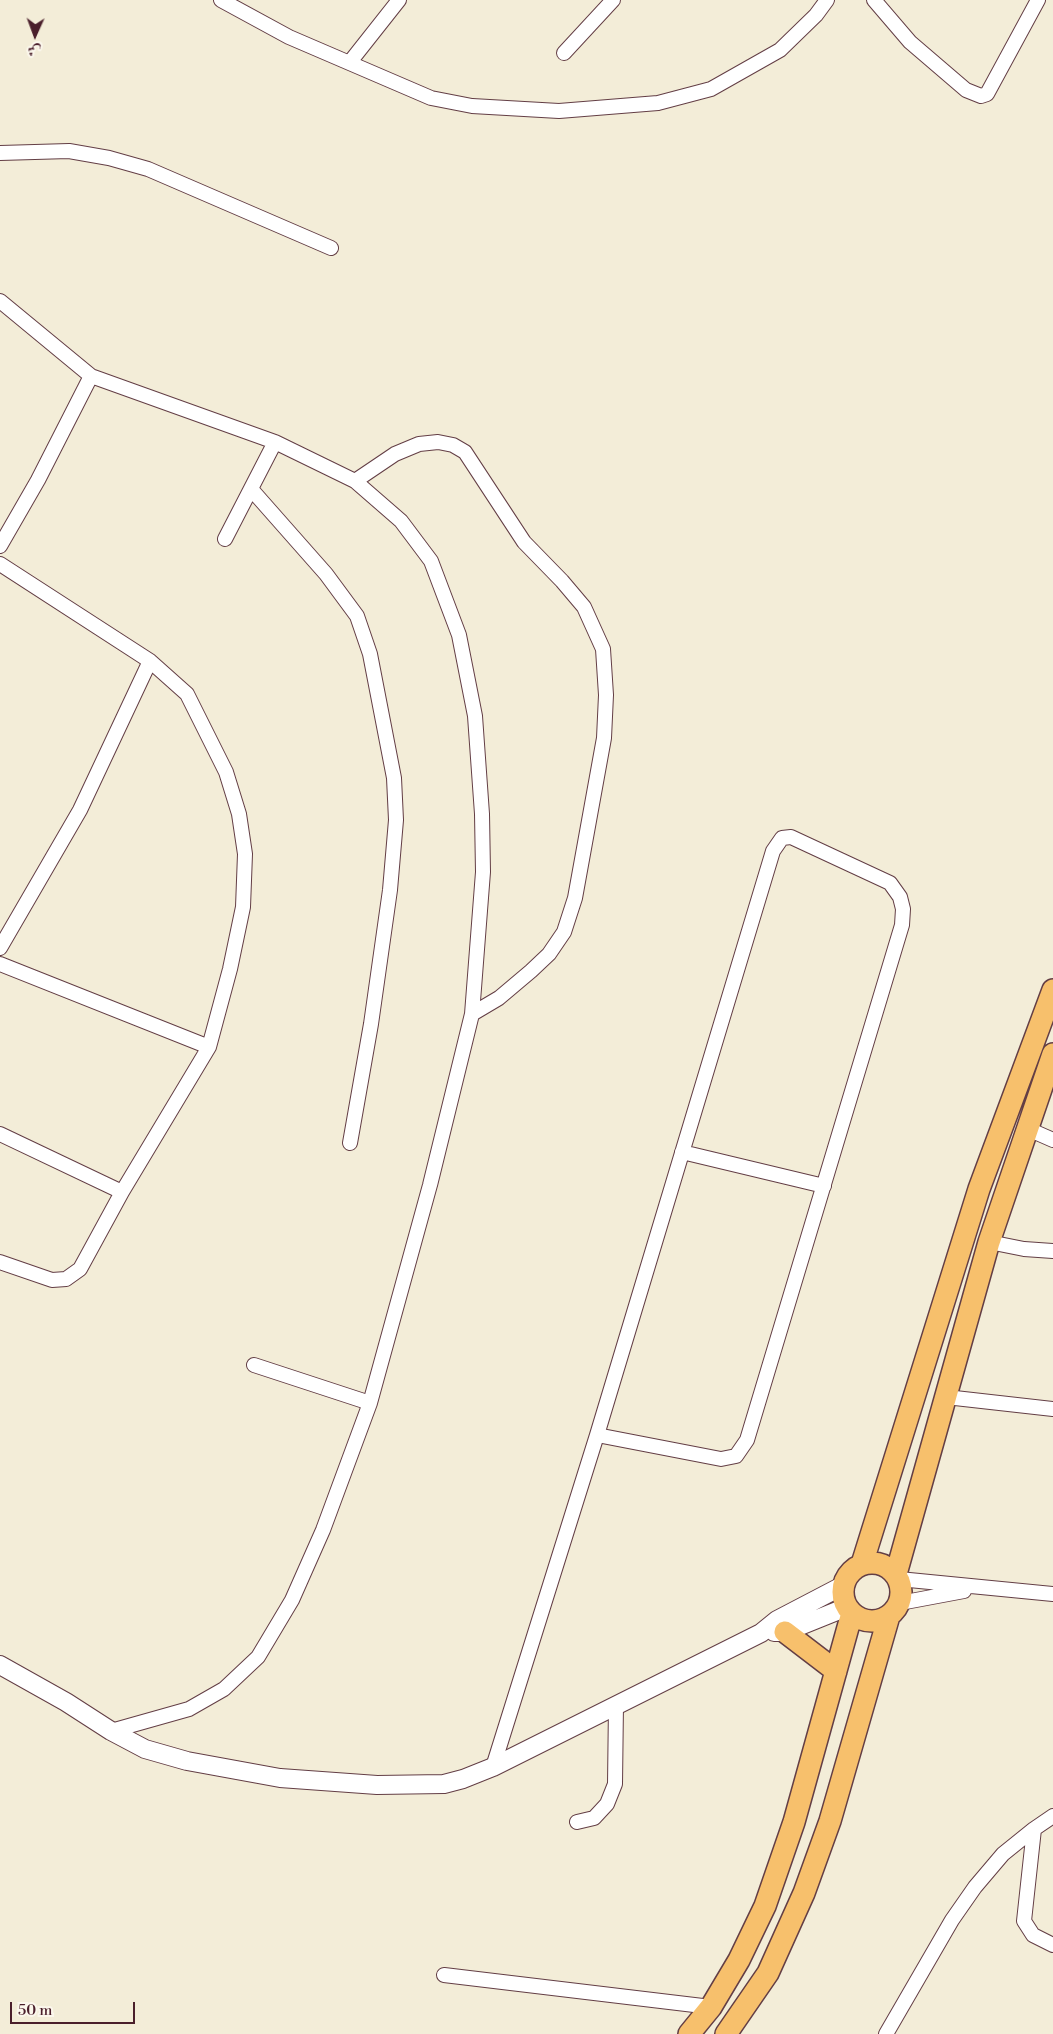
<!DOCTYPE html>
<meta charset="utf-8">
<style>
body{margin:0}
#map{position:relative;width:1053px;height:2034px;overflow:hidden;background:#f3edd8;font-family:"Libre Bodoni",Amiri,serif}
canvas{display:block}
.north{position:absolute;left:10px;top:10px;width:50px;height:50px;-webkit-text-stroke:4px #fbf7ec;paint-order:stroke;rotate:182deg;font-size:14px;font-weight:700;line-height:20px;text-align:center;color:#4a1f2b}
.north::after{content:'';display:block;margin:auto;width:18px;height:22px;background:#4a1f2b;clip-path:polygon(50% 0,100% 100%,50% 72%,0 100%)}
.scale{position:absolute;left:10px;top:2002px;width:125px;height:22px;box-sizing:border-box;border:2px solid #4a1f2b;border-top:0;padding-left:6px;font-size:15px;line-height:18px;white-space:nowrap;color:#4a1f2b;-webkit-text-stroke:4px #fbf7ec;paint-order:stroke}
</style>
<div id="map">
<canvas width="1053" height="2034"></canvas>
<div class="north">ش</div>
<div class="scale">50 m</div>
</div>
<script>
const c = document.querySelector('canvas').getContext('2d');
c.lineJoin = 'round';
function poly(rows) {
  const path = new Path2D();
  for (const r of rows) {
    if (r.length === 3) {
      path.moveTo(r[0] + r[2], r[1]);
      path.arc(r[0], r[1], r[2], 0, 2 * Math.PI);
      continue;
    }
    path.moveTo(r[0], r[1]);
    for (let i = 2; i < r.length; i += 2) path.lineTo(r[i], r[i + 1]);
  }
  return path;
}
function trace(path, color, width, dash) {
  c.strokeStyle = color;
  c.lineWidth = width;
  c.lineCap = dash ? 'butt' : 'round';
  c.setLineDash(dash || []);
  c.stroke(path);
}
const minor = poly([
 [221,0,289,37,431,98,472,106,559,111,658,103,711,89,780,50,816,15,827,0],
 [874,0,910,42,966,90,981,96,987,94,1038,0],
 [564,53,613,0],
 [350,62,399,0],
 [0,153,69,151,109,158,148,169,331,248],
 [0,301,91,376,275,442,355,481,401,521,431,561,459,635,475,716,482,814,483,872,472,1014,430,1185,370,1403,323,1530,292,1600,258,1657,224,1689,189,1709,111,1731],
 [355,481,395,454,419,444,438,442,453,445,465,452,524,542,562,581,584,607,603,649,606,695,604,738,575,898,564,932,549,954,531,971,499,998,472,1014],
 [251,489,326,574,357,616,370,654,394,778,396,820,390,890,371,1024,350,1143],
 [225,539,275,442],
 [0,546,38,480,91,376],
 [0,564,150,661,187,694,226,772,239,814,245,854,243,907,230,969,209,1047,122,1192,0,1134],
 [0,948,80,810,150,661],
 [0,964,209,1047],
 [1028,1129,1053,1140],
 [682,1152,824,1186],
 [989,1242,1024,1249,1053,1251],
 [0,1262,52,1280,66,1279,80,1269,122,1192],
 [254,1365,370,1403],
 [946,1397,1053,1409],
 [899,1579,1053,1594],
 [900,1603,964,1591],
 [493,1767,597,1435,773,851,782,838,791,837,890,883,900,897,903,909,902,925,747,1440,736,1456,721,1459,597,1435],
 [1053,1816,1034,1829,1024,1921,1033,1935,1053,1945],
 [577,1822,594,1818,607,1804,615,1784,616,1704],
 [444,1975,711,2007],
 [886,2034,952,1920,975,1887,1003,1854,1034,1829]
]);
const tertiary = poly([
 [774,1632,785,1632,847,1607],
 [0,1665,66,1702,111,1731,145,1749,187,1761,280,1778,377,1785,444,1784,463,1779,493,1767,761,1633,777,1620,844,1585]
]);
const primary = poly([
 [872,1592,29],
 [862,1564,979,1189,1053,990],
 [896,1574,989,1242,1053,1054],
 [785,1632,836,1671],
 [689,2034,711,2007,739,1960,765,1906,794,1822,852,1613],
 [726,2034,768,1973,804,1893,830,1821,889,1616]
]);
trace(minor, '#633e45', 16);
trace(tertiary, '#633e45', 20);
trace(primary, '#633e45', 24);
trace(minor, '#fff', 14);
trace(tertiary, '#fff', 18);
trace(primary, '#f7c06c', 21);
</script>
